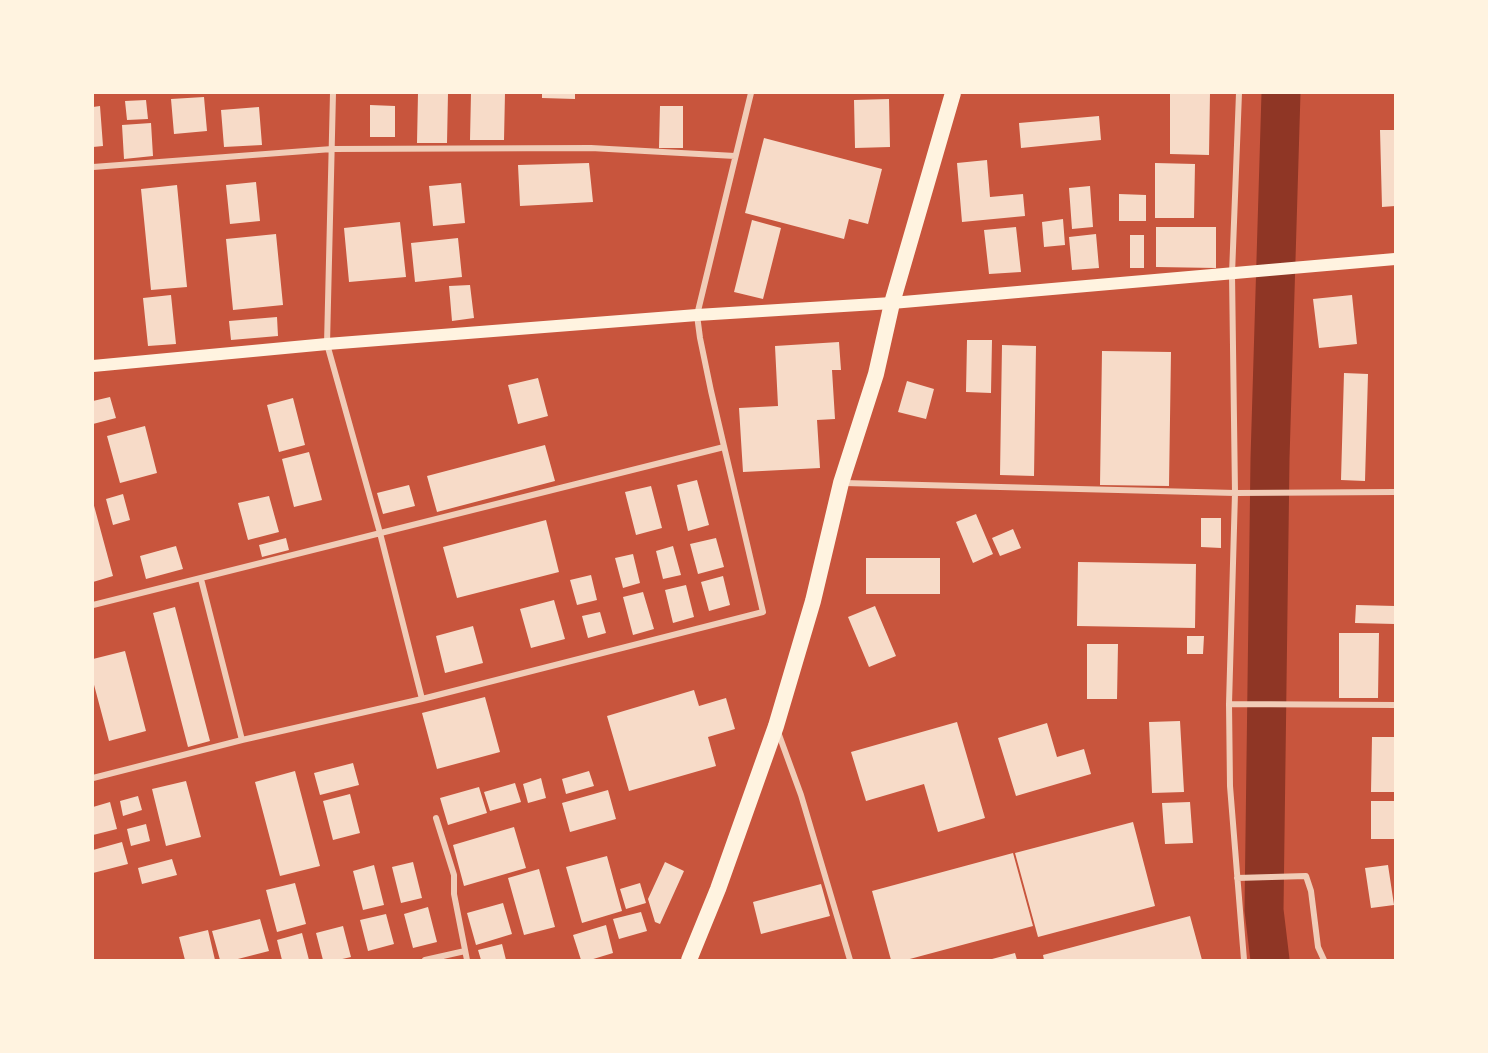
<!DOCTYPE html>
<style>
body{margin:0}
#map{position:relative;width:1488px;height:1053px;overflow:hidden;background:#c8553d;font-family:Ubuntu,sans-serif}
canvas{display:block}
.frame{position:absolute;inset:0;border:94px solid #fff3e0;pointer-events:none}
</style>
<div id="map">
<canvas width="1488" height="1053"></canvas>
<div class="frame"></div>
</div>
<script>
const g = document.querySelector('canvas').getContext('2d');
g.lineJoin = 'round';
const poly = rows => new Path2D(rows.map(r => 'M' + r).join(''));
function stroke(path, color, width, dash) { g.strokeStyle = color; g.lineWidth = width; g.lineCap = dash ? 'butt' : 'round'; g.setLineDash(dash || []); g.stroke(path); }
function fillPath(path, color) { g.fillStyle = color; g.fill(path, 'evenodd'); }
stroke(poly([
 [1270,960,1264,910,1270,459,1281,93]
]), '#8f3625', 39);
fillPath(poly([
 [418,93,448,93,447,143,417,143],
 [471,93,505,93,504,140,470,140],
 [542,93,575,93,575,99,542,98],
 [1170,93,1210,93,1209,155,1170,154],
 [204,97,207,131,174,134,171,99],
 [889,99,890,147,855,148,854,100],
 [146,100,148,119,127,120,125,101],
 [370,105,395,106,395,137,370,137],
 [100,106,103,146,93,147,93,107],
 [660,106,683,106,683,148,659,148],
 [259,107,262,145,224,147,221,110],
 [1099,116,1101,140,1021,148,1019,123],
 [151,123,153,156,124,159,122,125],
 [1380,130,1395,130,1395,206,1382,207],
 [764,138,882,169,868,224,849,219,844,239,745,213],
 [987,160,990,197,1023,194,1025,216,962,222,957,163],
 [589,163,593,202,520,206,518,165],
 [1155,163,1195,164,1194,218,1155,218],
 [256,182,260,221,230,224,226,185],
 [461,183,465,223,433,226,429,186],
 [177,185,187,287,151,290,141,189],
 [1090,186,1093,227,1072,229,1069,188],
 [1119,194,1146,195,1146,221,1119,221],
 [1063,219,1065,245,1044,247,1042,222],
 [752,220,781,228,763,299,734,292],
 [400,222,406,277,349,282,344,228],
 [1016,227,1021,272,989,274,984,230],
 [1156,227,1216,227,1216,268,1156,267],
 [276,234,283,305,233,310,226,239],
 [1096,234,1099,268,1072,270,1069,237],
 [1130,235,1144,235,1144,268,1130,268],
 [458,238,462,277,415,282,411,243],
 [470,285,474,318,452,321,449,286],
 [171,295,176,344,148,346,143,298],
 [1352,295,1357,344,1319,348,1313,299],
 [277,317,278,336,231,340,229,321],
 [967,340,992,340,991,393,966,392],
 [839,342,841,370,832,370,835,419,817,420,820,468,743,472,739,408,778,406,775,346],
 [1002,345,1036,346,1034,476,1000,475],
 [1102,351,1171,352,1169,486,1100,485],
 [1344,373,1368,374,1365,481,1341,480],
 [538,378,548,416,518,424,508,385],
 [907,381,934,389,926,419,898,412],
 [110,397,116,418,93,424,93,401],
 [293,398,305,445,279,452,267,405],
 [145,426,157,473,120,483,107,436],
 [545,445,555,481,437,512,427,476],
 [309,452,322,500,294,507,282,459],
 [697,480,709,525,688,531,677,485],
 [409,485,415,506,383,514,377,493],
 [651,486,662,528,636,535,625,492],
 [123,494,130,520,113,525,106,499],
 [269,496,279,532,248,540,238,503],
 [93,502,113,576,93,582],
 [976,514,993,554,973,563,956,522],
 [1201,518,1221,518,1221,548,1201,547],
 [546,520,559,572,457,598,443,547],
 [1013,529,1021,548,1000,556,992,538],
 [286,538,289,550,262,557,259,545],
 [716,538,724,567,698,574,690,544],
 [176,546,183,569,146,579,140,556],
 [673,546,681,575,663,579,656,551],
 [633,554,640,583,623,588,615,558],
 [866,558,940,558,940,594,866,594],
 [1078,562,1196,564,1195,628,1077,626],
 [591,575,597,600,577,605,570,580],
 [723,576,730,605,709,611,701,582],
 [686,585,694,617,673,623,665,590],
 [643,592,654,629,633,635,623,597],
 [554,600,565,639,531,648,520,609],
 [1356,605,1395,606,1395,624,1355,623],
 [875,606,896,656,869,667,848,617],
 [175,607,210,741,188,747,153,613],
 [600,612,606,633,588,638,582,616],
 [473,626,483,663,445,673,436,636],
 [1339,633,1379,633,1378,698,1339,698],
 [1187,636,1204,636,1203,654,1187,654],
 [1087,644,1118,644,1117,699,1087,699],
 [125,651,146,731,109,741,93,681,93,659],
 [694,690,699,706,726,698,735,729,708,737,716,766,629,791,607,716],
 [485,697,500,752,437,769,422,713],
 [1180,721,1184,792,1152,793,1149,722],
 [957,722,985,818,938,832,924,784,866,801,851,752],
 [1047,723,1057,757,1084,749,1091,774,1016,796,998,738],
 [1372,737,1395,737,1395,792,1371,792],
 [353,763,359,785,320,795,314,773],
 [295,771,320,866,280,876,255,782],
 [589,771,594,786,566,794,562,779],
 [541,778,546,798,528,803,523,784],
 [186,781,201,837,166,846,152,789],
 [515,783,521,802,490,811,484,792],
 [479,787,487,813,448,825,440,798],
 [608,790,616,819,570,832,562,803],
 [350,794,360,833,333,840,323,801],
 [138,796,142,810,123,816,120,801],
 [1371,801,1395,801,1395,839,1371,839],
 [110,802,117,829,93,835,93,807],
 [1190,802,1193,843,1165,844,1162,803],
 [1133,822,1155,906,1038,937,1015,853],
 [146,824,150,841,131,846,127,829],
 [514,827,526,868,464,886,453,845],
 [122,842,128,864,93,873,93,850],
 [1013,853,1033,926,906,960,891,960,872,891],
 [607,856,622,911,582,923,566,867],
 [172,859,177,875,142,884,138,868],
 [413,862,422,898,401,903,392,867],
 [665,862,684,871,660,924,655,922,648,899],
 [374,865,384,905,363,910,353,871],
 [1388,865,1394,905,1371,908,1365,868],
 [539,869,555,927,524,935,508,878],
 [295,883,306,924,277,932,266,890],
 [640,883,646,903,626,909,620,889],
 [821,884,830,916,761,934,753,902],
 [503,903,512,934,476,945,467,913],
 [428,907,437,942,413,948,404,914],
 [641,912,647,931,619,939,613,919],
 [386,914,394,944,368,951,360,920],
 [1190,916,1202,960,1044,960,1043,955],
 [260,919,269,951,234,960,220,960,212,931],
 [606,925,613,953,590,960,581,960,573,935],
 [343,926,351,957,338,960,323,960,316,933],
 [208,930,215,960,185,960,179,937],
 [302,933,309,960,282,960,277,940],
 [502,944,506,960,481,960,478,950],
 [1015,953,1017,960,992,960,992,959]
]), '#f7dbc8');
stroke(poly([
 [333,93,327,344,380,533,422,699],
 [1239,93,1232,274,1235,493,1229,704,1230,786,1244,960],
 [93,167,332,149,591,148,735,156],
 [844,483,1235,493,1395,492],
 [201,579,242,740],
 [93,605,724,447],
 [1229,704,1395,705],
 [778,732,801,795,850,960],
 [93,778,242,740,422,699,763,612,711,391,700,338,697,315,751,93],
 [436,818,454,875,454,894,467,960],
 [1237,878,1306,876,1311,891,1318,947,1324,960],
 [425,960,465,951]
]), '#f1ccb7', 6);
stroke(poly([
 [93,366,327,344,697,315,892,303,1395,259]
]), '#fff3e0', 12);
stroke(poly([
 [689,960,718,889,776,726,813,601,841,483,876,374,892,303,953,93]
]), '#fff3e0', 16);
</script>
